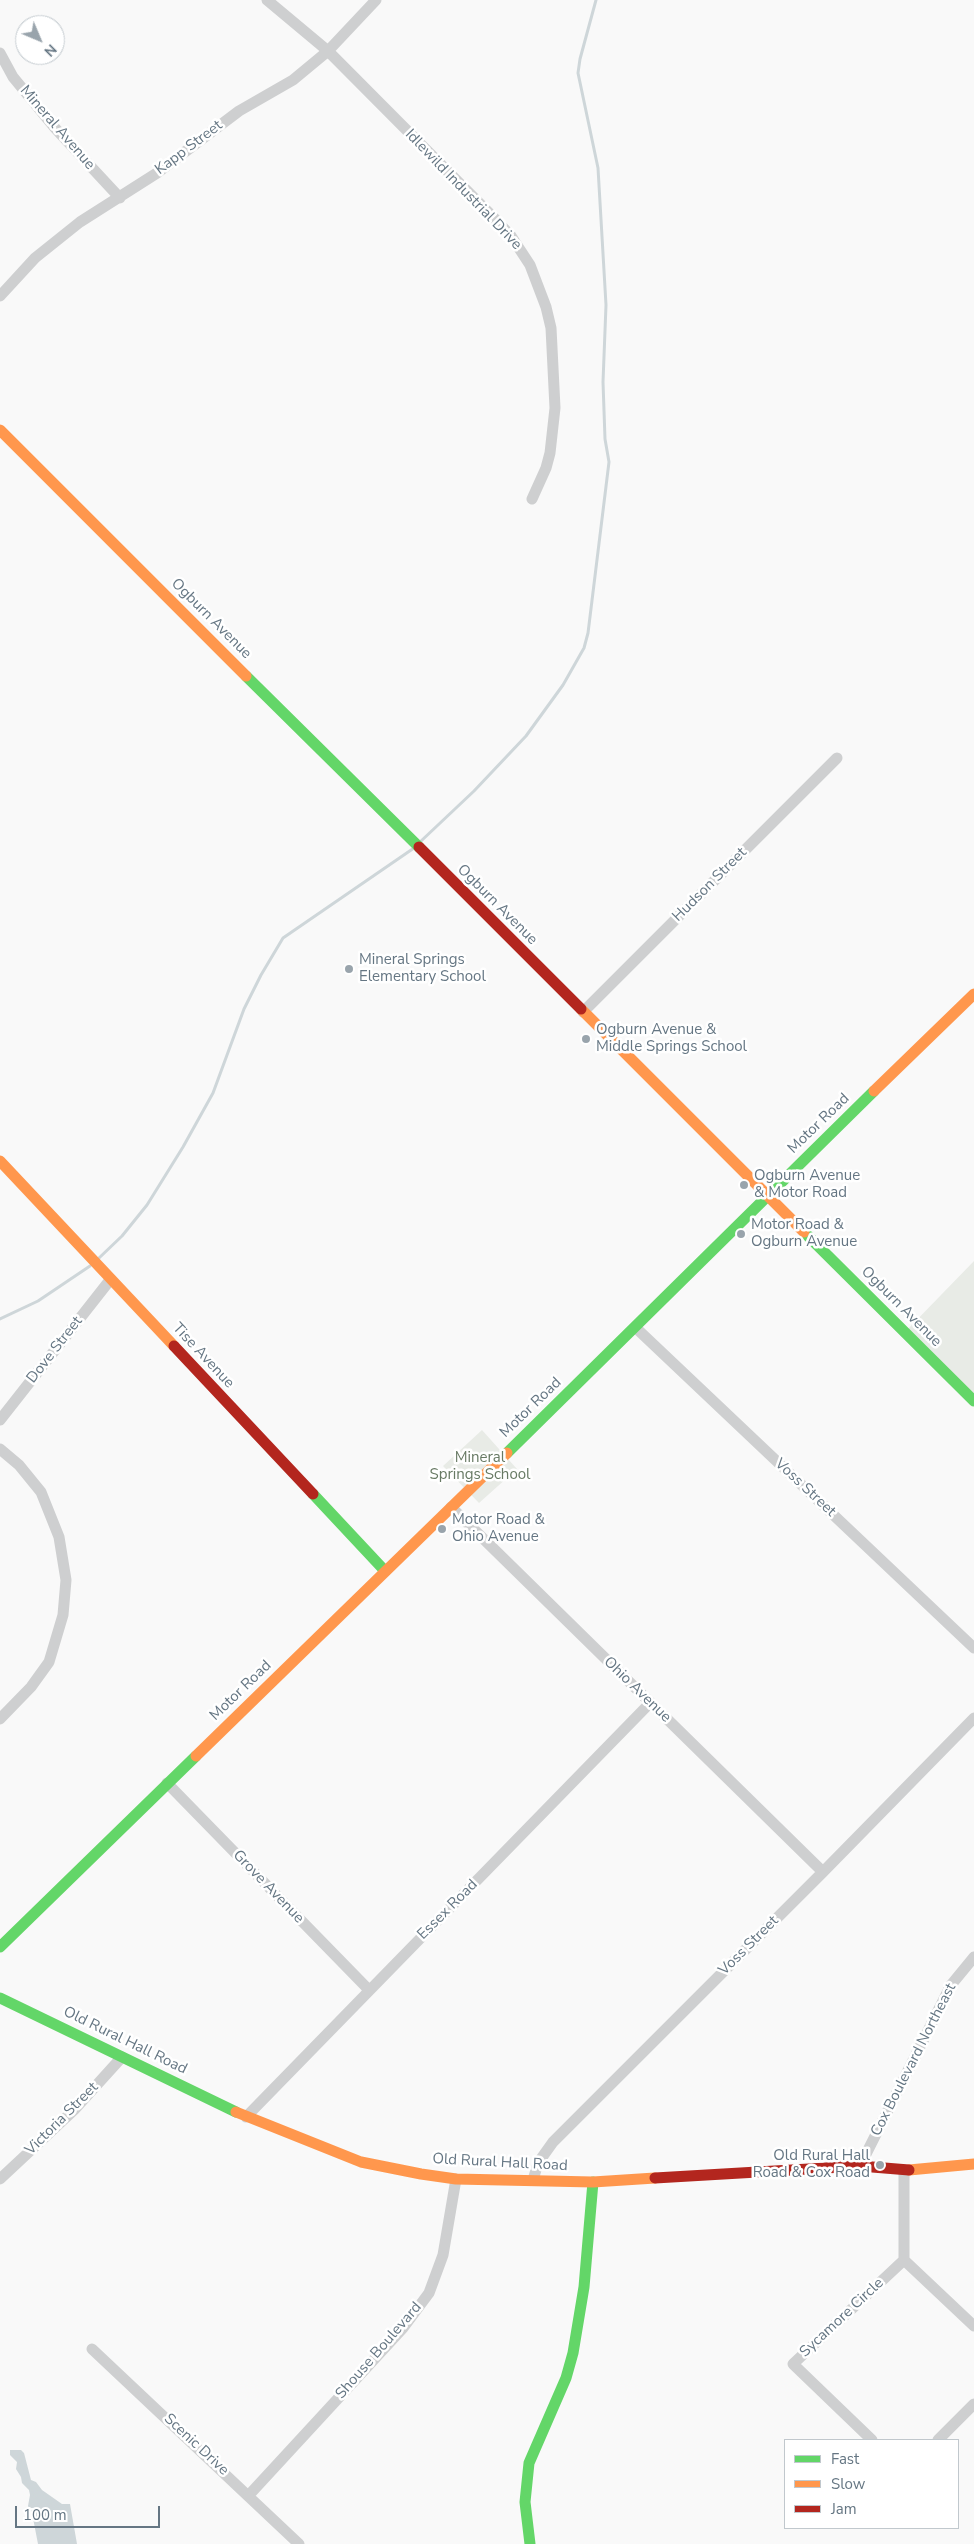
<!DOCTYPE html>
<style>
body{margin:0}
#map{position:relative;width:974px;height:2544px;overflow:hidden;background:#f9f9f9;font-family:"Nunito Sans",sans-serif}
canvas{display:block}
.legend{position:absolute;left:784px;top:2439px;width:175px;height:90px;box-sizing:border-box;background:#fff;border:1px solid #c1c8cd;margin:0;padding:6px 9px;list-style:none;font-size:15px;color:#657683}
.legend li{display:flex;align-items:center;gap:10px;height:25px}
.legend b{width:25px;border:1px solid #c1c8cd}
.north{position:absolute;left:15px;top:15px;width:50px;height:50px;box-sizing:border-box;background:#fff;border:1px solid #c1c8cd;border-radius:50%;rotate:135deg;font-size:14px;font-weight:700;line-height:20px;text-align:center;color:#657683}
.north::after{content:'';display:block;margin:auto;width:18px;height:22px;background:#99a4ac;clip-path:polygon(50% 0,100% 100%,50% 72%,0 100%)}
.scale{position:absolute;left:15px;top:2506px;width:145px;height:22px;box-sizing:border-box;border:2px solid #657683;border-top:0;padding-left:6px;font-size:15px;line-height:18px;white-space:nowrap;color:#657683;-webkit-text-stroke:4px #fff;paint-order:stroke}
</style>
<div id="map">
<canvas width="974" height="2544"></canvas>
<ul class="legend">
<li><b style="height:6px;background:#63d668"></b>Fast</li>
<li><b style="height:6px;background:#ff974d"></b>Slow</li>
<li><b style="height:6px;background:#b3261e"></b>Jam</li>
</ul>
<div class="north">N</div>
<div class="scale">100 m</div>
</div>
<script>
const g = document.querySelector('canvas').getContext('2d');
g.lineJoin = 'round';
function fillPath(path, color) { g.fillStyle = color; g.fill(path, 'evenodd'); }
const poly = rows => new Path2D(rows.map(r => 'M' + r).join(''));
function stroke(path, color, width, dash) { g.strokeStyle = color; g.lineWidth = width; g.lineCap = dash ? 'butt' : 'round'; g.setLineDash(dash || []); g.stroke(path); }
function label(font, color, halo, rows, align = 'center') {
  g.font = font + ' "Nunito Sans",sans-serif'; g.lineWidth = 5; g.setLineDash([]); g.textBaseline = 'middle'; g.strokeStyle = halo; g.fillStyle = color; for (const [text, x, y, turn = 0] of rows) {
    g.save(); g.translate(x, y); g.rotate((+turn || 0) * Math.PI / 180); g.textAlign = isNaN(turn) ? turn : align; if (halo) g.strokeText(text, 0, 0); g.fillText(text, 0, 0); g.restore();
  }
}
fillPath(poly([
 [974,1261,974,1397,907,1330],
 [482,1430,517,1469,479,1503,443,1466]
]), '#e8ebe6');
fillPath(poly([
 [10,2450,21,2450,24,2453,31,2480,36,2482,42,2490,62,2504,70,2504,77,2544,38,2544,32,2513,28,2506,30,2495,29,2490,22,2483,21,2477,16,2469,17,2462,10,2455]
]), '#ced6d9');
stroke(poly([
 [420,842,474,791,526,736,563,685,584,648,588,633,609,462,605,439,603,382,606,305,598,168,578,73,580,59,596,0],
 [99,1258,122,1236,147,1205,183,1147,213,1093,244,1009,261,975,283,938,414,848],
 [0,1319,38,1301,90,1266]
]), '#ced6d9', 3);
stroke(poly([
 [267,0,328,51,496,220,511,236,530,265,546,307,551,328,555,408,550,453,546,468,532,499],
 [0,53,13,77,55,128,120,198],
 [0,296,35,258,80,222,157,173,239,111,293,80,328,51,376,0],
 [583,1012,837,758],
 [636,1328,974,1648],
 [0,1420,110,1280],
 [0,1449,19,1465,41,1492,59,1537,66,1580,63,1615,49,1662,31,1687,0,1719],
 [451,1507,823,1872],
 [167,1783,369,1990],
 [246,2117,650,1703],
 [860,2166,951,1985,974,1957],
 [0,2179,74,2110,122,2057],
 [533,2180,538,2163,553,2142,823,1872,974,1718],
 [904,2260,974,2326],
 [92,2349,299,2544],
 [872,2440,793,2364,904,2260,904,2170],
 [938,2440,974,2404],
 [249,2495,403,2328,429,2293,443,2255,456,2179]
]), '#cecfd0', 11);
stroke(poly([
 [246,676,419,847],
 [804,1232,974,1401],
 [507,1453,874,1091],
 [313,1494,385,1571],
 [0,1947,196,1756],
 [0,1998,236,2112],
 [530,2544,525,2502,529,2463,566,2378,573,2353,584,2287,593,2182]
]), '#63d668', 11);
stroke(poly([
 [0,430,246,676],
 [581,1009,804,1232],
 [874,1091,974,994],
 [0,1161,174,1346],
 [196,1756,507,1453],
 [236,2112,361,2162,421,2174,456,2179,593,2182,655,2178],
 [909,2170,974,2164]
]), '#ff974d', 11);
stroke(poly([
 [419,847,581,1009],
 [174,1346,313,1494],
 [655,2178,860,2166,909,2170]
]), '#b3261e', 11);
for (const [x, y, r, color] of [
 [349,969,5,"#99a4ac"],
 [586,1039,5,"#99a4ac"],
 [744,1185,5,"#99a4ac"],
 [741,1234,5,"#99a4ac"],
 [442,1529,5,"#99a4ac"],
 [880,2165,5,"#99a4ac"]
]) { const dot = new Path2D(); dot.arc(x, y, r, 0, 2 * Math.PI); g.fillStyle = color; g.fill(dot); stroke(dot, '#fff', 2); }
label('15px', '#657683', '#fff', [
 ["Mineral Avenue",57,128,49],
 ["Kapp Street",189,148,-37],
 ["Idlewild Industrial Drive",463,190,46],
 ["Ogburn Avenue",211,619,45],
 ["Hudson Street",710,885,-45],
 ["Ogburn Avenue",497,905,45],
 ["Motor Road",819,1124,-44],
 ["Ogburn Avenue",901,1307,45],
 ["Dove Street",55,1350,-52],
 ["Tise Avenue",203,1356,47],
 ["Motor Road",531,1408,-44],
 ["Voss Street",805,1488,43],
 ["Ohio Avenue",637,1690,44],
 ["Motor Road",241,1691,-44],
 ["Grove Avenue",268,1887,46],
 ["Essex Road",448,1910,-45],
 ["Voss Street",749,1946,-45],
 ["Old Rural Hall Road",125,2041,26],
 ["Cox Boulevard Northeast",914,2060,-63],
 ["Victoria Street",62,2119,-45],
 ["Old Rural Hall Road",500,2163,3],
 ["Sycamore Circle",842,2318,-43],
 ["Shouse Boulevard",379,2351,-49],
 ["Scenic Drive",196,2445,43]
]);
label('15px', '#657683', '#fff', [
 ["Mineral Springs",359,960],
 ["Elementary School",359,977],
 ["Ogburn Avenue &",596,1030],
 ["Middle Springs School",596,1047],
 ["Ogburn Avenue",754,1176],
 ["& Motor Road",754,1193],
 ["Motor Road &",751,1225],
 ["Ogburn Avenue",751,1242],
 ["Motor Road &",452,1520],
 ["Ohio Avenue",452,1537],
 ["Old Rural Hall",870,2156,"right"],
 ["Road & Cox Road",870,2173,"right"]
], 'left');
label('15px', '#687a64', '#fff', [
 ["Mineral",480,1458],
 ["Springs School",480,1475]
]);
</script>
